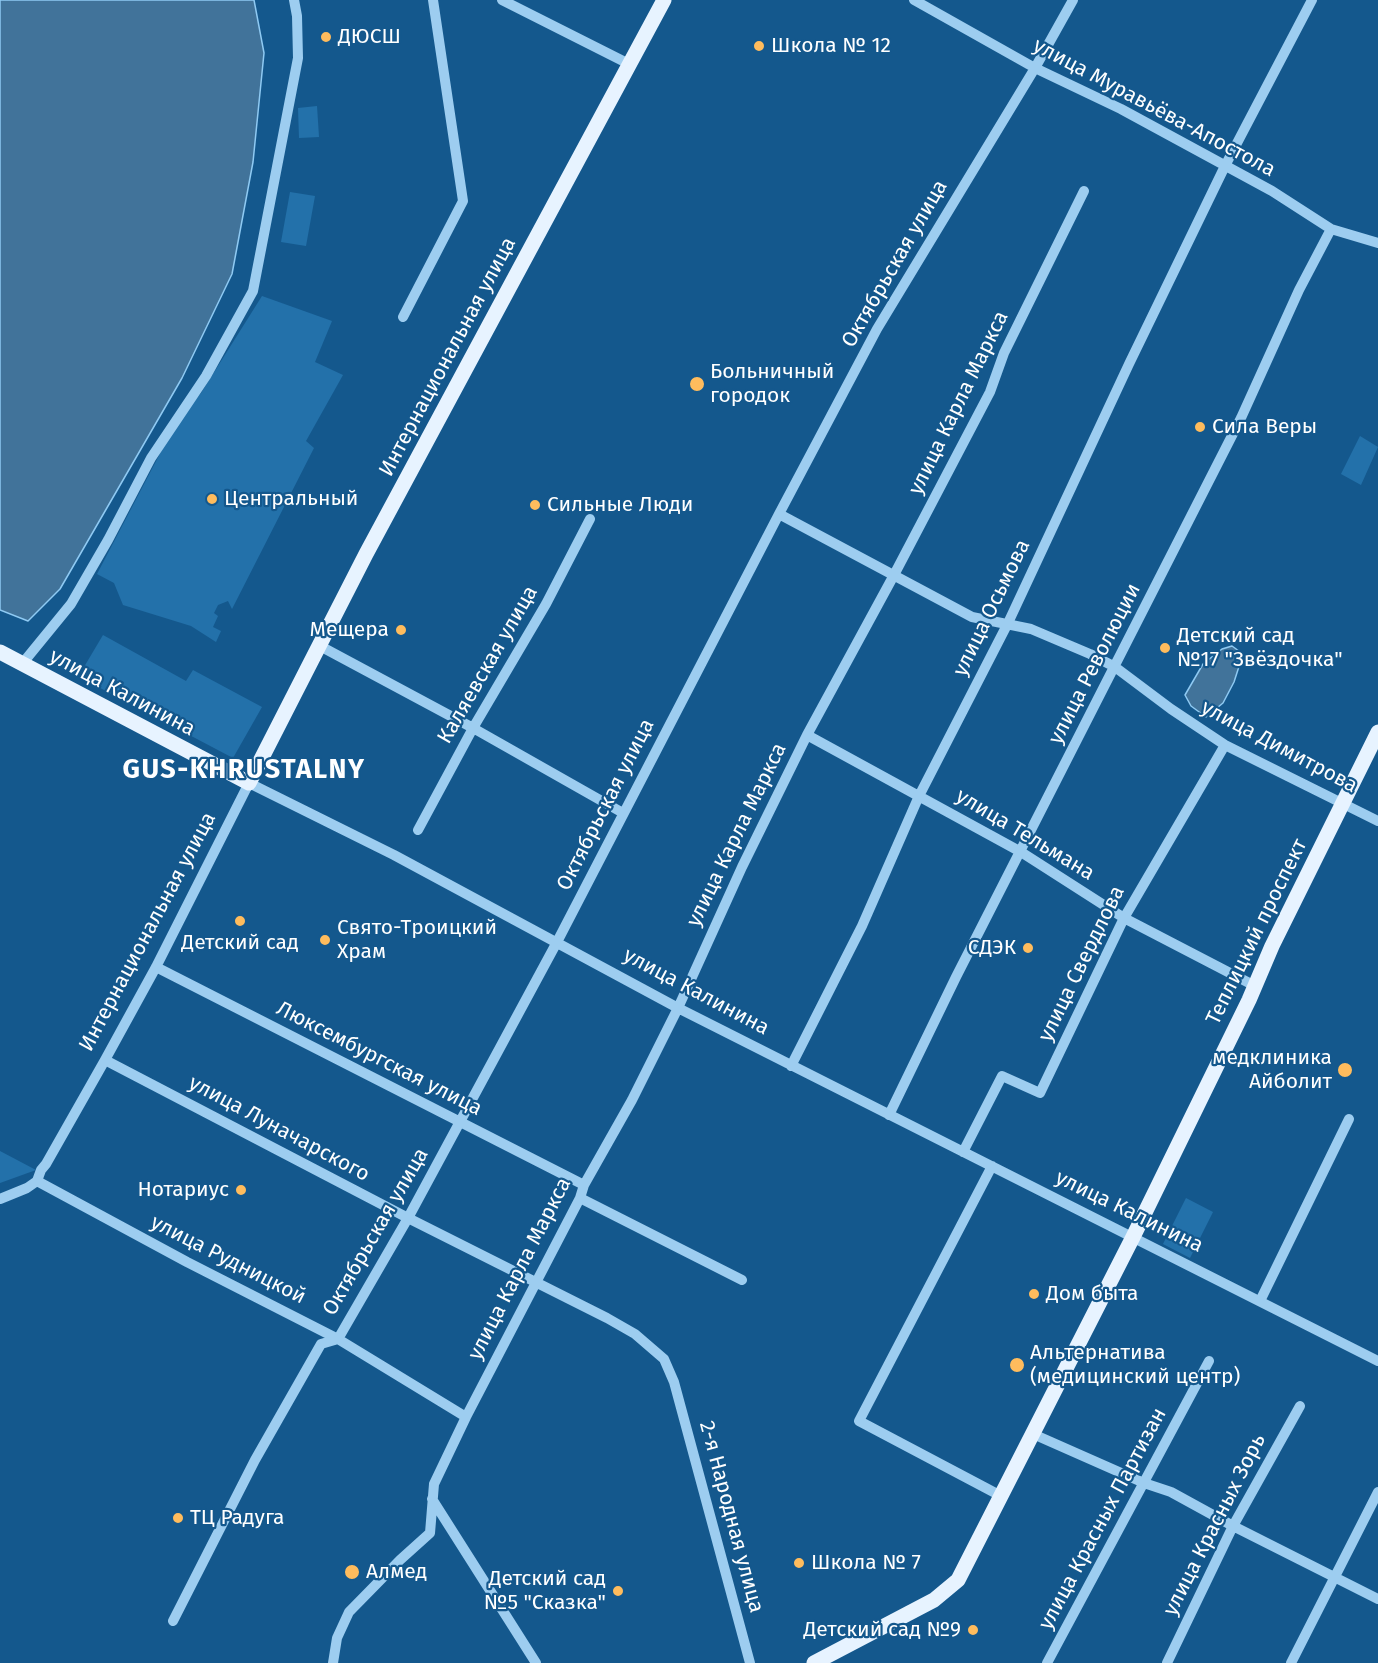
<!DOCTYPE html>
<meta charset="utf-8">
<style>
body{margin:0}
canvas{display:block;background:#14588d}
</style>
<canvas width="1378" height="1663"></canvas>
<script>
const g = document.querySelector('canvas').getContext('2d');
g.lineJoin = 'round';
function fillPath(path, color) { g.fillStyle = color; g.fill(path, 'evenodd'); }
const poly = rows => new Path2D(rows.map(r => 'M' + r).join(''));
function stroke(path, color, width, dash) { g.strokeStyle = color; g.lineWidth = width; g.lineCap = dash ? 'butt' : 'round'; g.setLineDash(dash || []); g.stroke(path); }
function label(font, color, halo, rows, align = 'center') {
  g.font = font + ' "Fira Sans",sans-serif'; g.lineWidth = 4.5; g.setLineDash([]); g.textBaseline = 'middle'; g.strokeStyle = halo; g.fillStyle = color; for (const [text, x, y, turn = 0] of rows) {
    g.save(); g.translate(x, y); g.rotate((+turn || 0) * Math.PI / 180); g.textAlign = isNaN(turn) ? turn : align; if (halo) g.strokeText(text, 0, 0); g.fillText(text, 0, 0); g.restore();
  }
}
fillPath(poly([
 [317,106,319,137,299,138,298,108],
 [290,192,315,196,306,246,281,242],
 [262,296,332,321,315,362,343,375,306,441,314,448,232,609,228,601,218,605,214,613,218,616,213,627,221,631,216,642,191,626,123,605,114,583,97,574,176,423,201,393],
 [1360,436,1378,447,1361,485,1341,474],
 [103,635,186,681,193,670,262,707,233,758,87,681,84,667],
 [0,1151,36,1170,0,1183],
 [1186,1198,1213,1212,1190,1258,1163,1244]
]), '#2371aa');
const water = poly([
 [0,0,254,0,264,53,253,162,232,274,182,378,60,589,28,621,0,610,0,0],
 [1232,646,1243,654,1234,682,1223,703,1206,717,1191,706,1185,695,1203,664,1222,649,1232,646]
]);
fillPath(water, '#41739a');
stroke(water, '#8fcaf3', 1.5);
stroke(poly([
 [502,0,629,64],
 [914,0,1035,68,1121,109,1272,191,1331,229,1378,243],
 [403,317,463,201,433,0],
 [779,514,972,617,1031,629,1090,654,1115,667,1171,709,1225,745,1378,821],
 [320,646,473,728,623,813],
 [22,664,71,604,108,540,151,458,206,376,253,291,298,58,297,16,294,0],
 [807,735,1021,852,1124,918,1255,986],
 [418,830,473,728,546,604,590,519],
 [156,967,584,1185],
 [105,1060,408,1218,607,1318,635,1334,664,1359,674,1382,750,1663],
 [791,1066,862,926,919,796,1008,623,1129,364,1225,166,1312,0],
 [889,1115,956,977,1241,418,1299,290,1331,229],
 [963,1152,1002,1076,1040,1093,1124,918,1225,745],
 [992,1166,859,1421,1001,1496],
 [37,1181,41,1170,46,1164,105,1060,156,967,249,783,394,855,678,1008,1378,1361],
 [37,1181,187,1262,338,1339,466,1417],
 [580,1198,742,1280],
 [0,1199,27,1188,37,1181],
 [1260,1301,1349,1119],
 [1033,1434,1144,1483,1171,1492,1233,1526,1378,1599],
 [432,1499,536,1663],
 [173,1621,255,1460,321,1344,338,1339,408,1218,557,942,779,514,877,329,1035,68,1073,0],
 [333,1663,337,1638,349,1612,400,1560,430,1533,434,1484,466,1417,580,1198,584,1185,632,1100,678,1008,742,867,807,735,894,575,990,392,1004,353,1084,191],
 [1047,1663,1209,1361],
 [1167,1663,1233,1526,1300,1406],
 [1291,1663,1378,1492]
]), '#9dcdf0', 10);
stroke(poly([
 [0,652,249,783,366,554,664,0],
 [814,1663,934,1600,958,1580,1133,1237,1249,1000,1272,946,1378,732]
]), '#e7f3ff', 15);
for (const [x, y, r, color] of [
 [326,37,6,"#ffbc5d"],
 [759,46,6,"#ffbc5d"],
 [697,384,8,"#ffbc5d"],
 [1200,427,6,"#ffbc5d"],
 [212,499,6,"#ffbc5d"],
 [535,505,6,"#ffbc5d"],
 [401,630,6,"#ffbc5d"],
 [1165,648,6,"#ffbc5d"],
 [240,921,6,"#ffbc5d"],
 [325,940,6,"#ffbc5d"],
 [1028,948,6,"#ffbc5d"],
 [1345,1070,8,"#ffbc5d"],
 [241,1190,6,"#ffbc5d"],
 [1034,1294,6,"#ffbc5d"],
 [1017,1365,8,"#ffbc5d"],
 [178,1518,6,"#ffbc5d"],
 [799,1563,6,"#ffbc5d"],
 [352,1572,8,"#ffbc5d"],
 [618,1591,6,"#ffbc5d"],
 [973,1630,6,"#ffbc5d"]
]) { const dot = new Path2D(); dot.arc(x, y, r, 0, 2 * Math.PI); g.fillStyle = color; g.fill(dot); stroke(dot, '#14588d', 2); }
label('21px', '#fff', '#14588d', [
 ["ДЮСШ",338,37],
 ["Школа № 12",771,46],
 ["Больничный",710,372],
 ["городок",710,396],
 ["Сила Веры",1212,427],
 ["Центральный",224,499],
 ["Сильные Люди",547,505],
 ["Мещера",389,630,"right"],
 ["Детский сад",1177,636],
 ["№17 \"Звёздочка\"",1177,660],
 ["Свято-Троицкий",337,928],
 ["Храм",337,952],
 ["Детский сад",240,943,"center"],
 ["СДЭК",1016,948,"right"],
 ["медклиника",1332,1058,"right"],
 ["Айболит",1332,1082,"right"],
 ["Нотариус",229,1190,"right"],
 ["Дом быта",1046,1294],
 ["Альтернатива",1030,1353],
 ["(медицинский центр)",1030,1377],
 ["ТЦ Радуга",190,1518],
 ["Школа № 7",811,1563],
 ["Алмед",366,1572],
 ["Детский сад",606,1579,"right"],
 ["№5 \"Сказка\"",606,1603,"right"],
 ["Детский сад №9",961,1630,"right"]
], 'left');
label('21px', '#fff', '#14588d', [
 ["улица Муравьёва-Апостола",1154,108,28],
 ["Октябрьская улица",895,264,-60],
 ["Интернациональная улица",448,357,-62],
 ["улица Карла Маркса",959,403,-64],
 ["улица Осьмова",992,608,-64],
 ["улица Революции",1095,664,-63],
 ["Каляевская улица",488,665,-60],
 ["улица Калинина",122,693,28],
 ["улица Димитрова",1279,747,28],
 ["Октябрьская улица",606,805,-63],
 ["улица Карла Маркса",737,835,-64],
 ["улица Тельмана",1025,835,31],
 ["Интернациональная улица",148,932,-62],
 ["Теплицкий проспект",1257,932,-64],
 ["улица Свердлова",1082,964,-64],
 ["улица Калинина",696,992,28],
 ["Люксембургская улица",379,1059,27],
 ["улица Луначарского",279,1129,28],
 ["улица Калинина",1129,1212,26],
 ["Октябрьская улица",376,1232,-60],
 ["улица Рудницкой",228,1260,27],
 ["улица Карла Маркса",520,1269,-63],
 ["2-я Народная улица",731,1517,75],
 ["улица Красных Партизан",1103,1519,-62],
 ["улица Красных Зорь",1215,1525,-63]
]);
g.letterSpacing = '1.5px';
label('bold 27px', '#fff', '#14588d', [
 ["GUS-KHRUSTALNY",244,770]
]);
g.letterSpacing = '0px';
</script>
